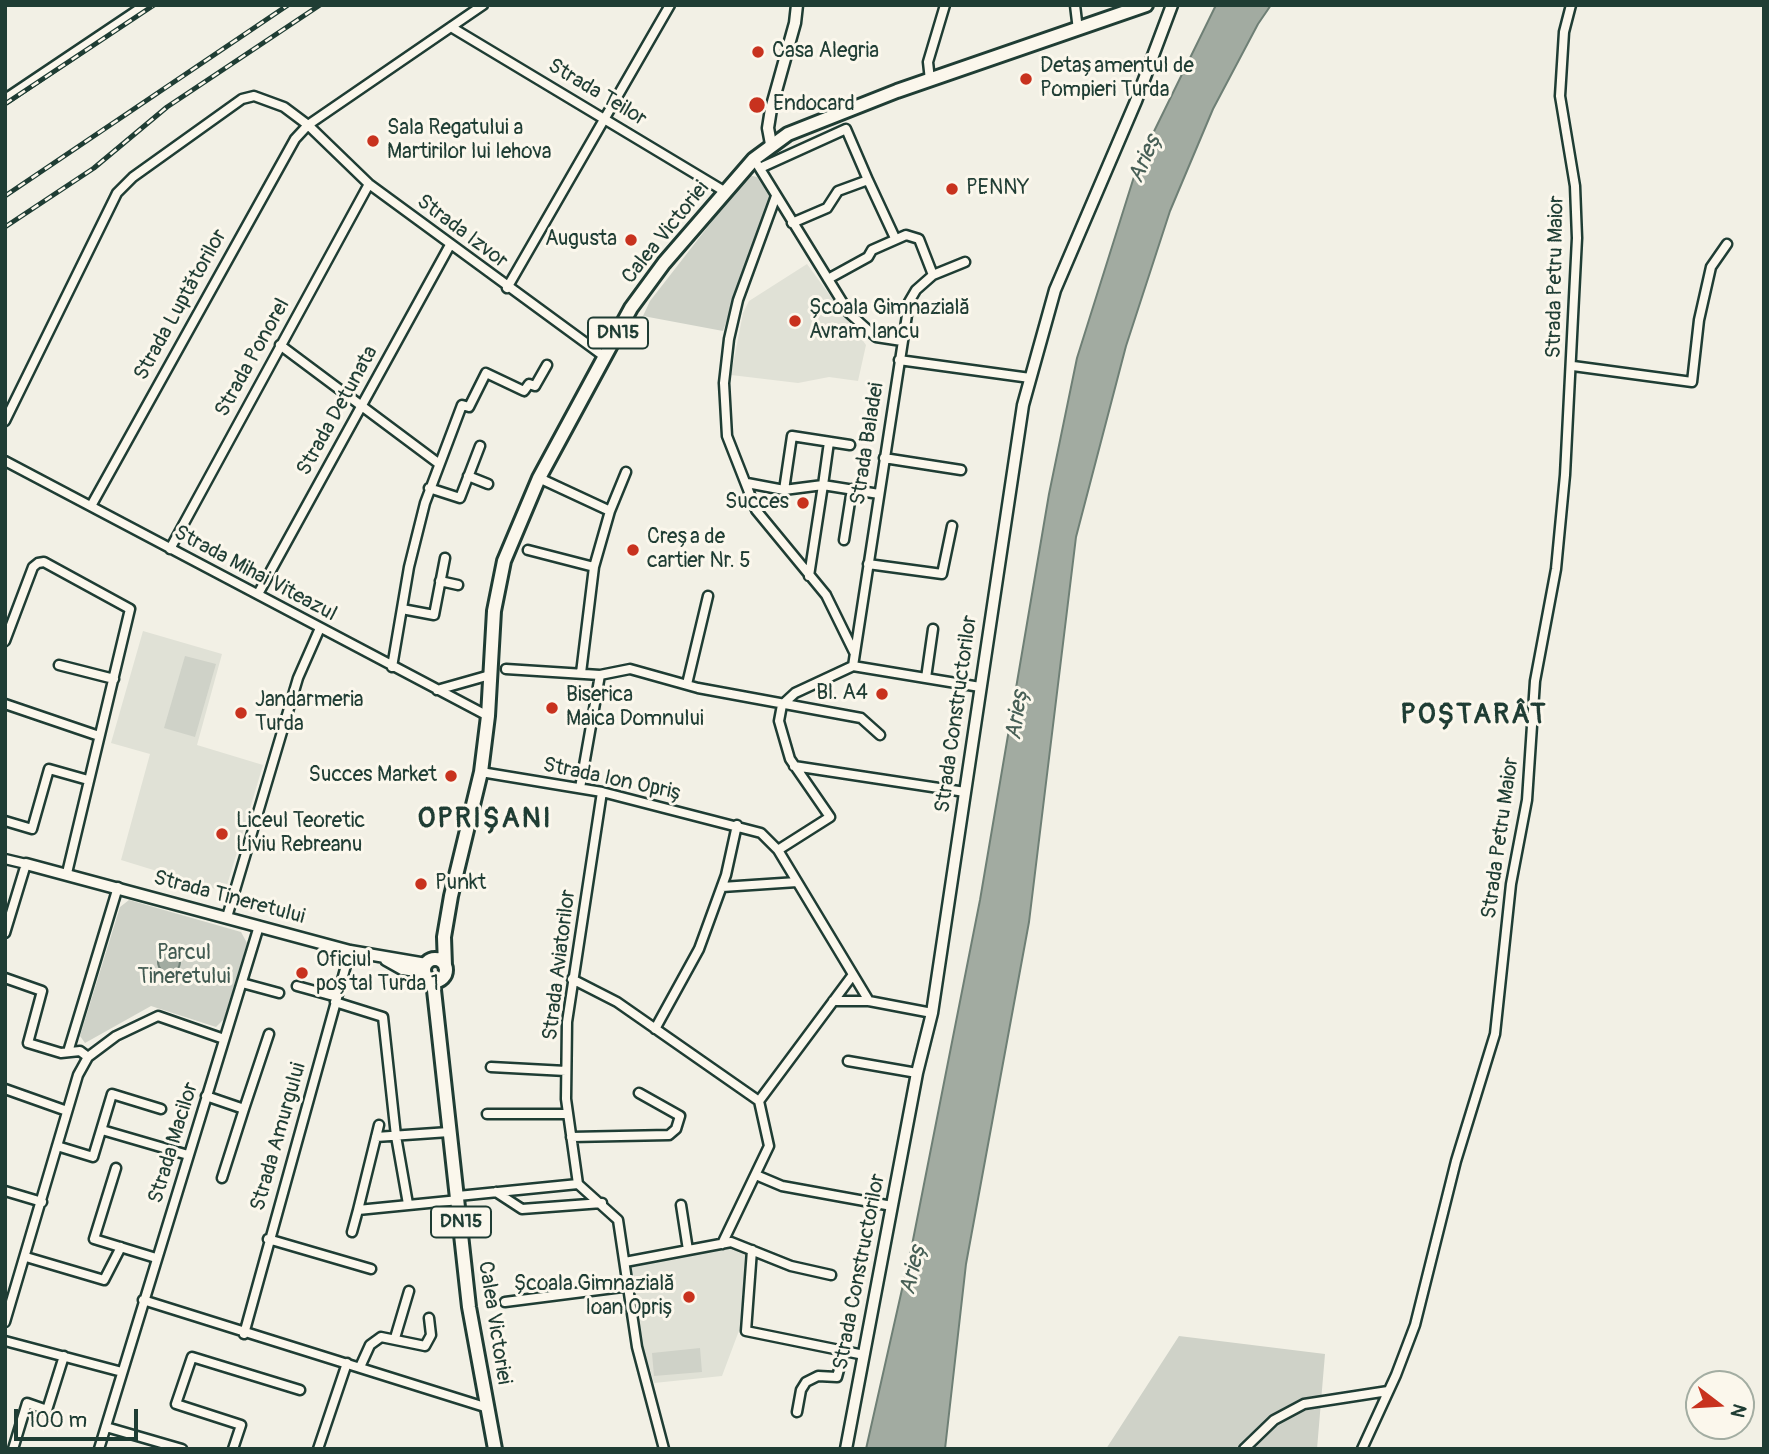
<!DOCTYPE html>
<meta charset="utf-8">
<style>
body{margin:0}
#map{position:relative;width:1769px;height:1454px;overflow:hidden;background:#f2f0e5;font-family:Pangolin,sans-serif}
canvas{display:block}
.frame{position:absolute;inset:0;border:7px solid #1f3d34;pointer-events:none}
.north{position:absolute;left:1685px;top:1370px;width:70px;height:70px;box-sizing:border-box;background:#fbf7ec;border:2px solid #a3ada2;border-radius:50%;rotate:107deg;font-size:19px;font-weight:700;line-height:28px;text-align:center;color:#1f3d34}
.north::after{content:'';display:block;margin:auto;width:24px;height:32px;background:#c8321e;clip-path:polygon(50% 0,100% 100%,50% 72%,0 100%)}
.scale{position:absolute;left:14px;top:1409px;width:124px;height:32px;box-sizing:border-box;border:4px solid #1f3d34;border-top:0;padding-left:9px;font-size:21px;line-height:24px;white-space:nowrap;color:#1f3d34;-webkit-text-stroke:5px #fbf7ec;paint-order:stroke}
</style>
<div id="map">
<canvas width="1769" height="1454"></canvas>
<div class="frame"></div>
<div class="north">N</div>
<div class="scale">100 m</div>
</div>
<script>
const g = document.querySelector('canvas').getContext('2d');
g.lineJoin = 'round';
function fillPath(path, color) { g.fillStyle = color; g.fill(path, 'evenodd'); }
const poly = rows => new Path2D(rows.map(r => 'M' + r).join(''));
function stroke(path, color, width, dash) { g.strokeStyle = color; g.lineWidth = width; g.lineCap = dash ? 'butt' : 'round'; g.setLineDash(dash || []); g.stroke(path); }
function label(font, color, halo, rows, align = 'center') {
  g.font = font + ' Pangolin,sans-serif'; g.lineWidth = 6; g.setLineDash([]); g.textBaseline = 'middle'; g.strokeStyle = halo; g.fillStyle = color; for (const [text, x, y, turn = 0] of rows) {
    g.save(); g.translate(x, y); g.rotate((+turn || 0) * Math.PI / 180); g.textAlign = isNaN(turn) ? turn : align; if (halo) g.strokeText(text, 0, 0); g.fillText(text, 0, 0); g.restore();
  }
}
fillPath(poly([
 [807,264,866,345,858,381,829,377,798,383,731,375,743,313,749,301],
 [143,631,222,654,197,745,263,765,225,892,121,860,150,754,111,743],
 [730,1248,746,1255,740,1328,722,1376,654,1383,642,1343,630,1267]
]), '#e0e1d6');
fillPath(poly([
 [748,175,757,177,770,196,723,331,643,316,650,301],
 [185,656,216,664,195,737,164,728],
 [129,900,241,932,247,943,224,1019,216,1027,151,1006,85,1043,80,1036,120,907],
 [1179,1336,1325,1354,1317,1449,1106,1449],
 [700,1348,702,1372,654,1376,652,1353]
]), '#cfd2c8');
const water = poly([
 [1216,5,1271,5,1258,24,1213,109,1170,211,1126,346,1076,537,1029,922,966,1264,945,1449,866,1449,912,1245,980,900,1049,494,1077,358,1138,164,1216,5],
 '158 962a11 11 0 1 1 22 0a11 11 0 1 1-22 0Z'
]);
fillPath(water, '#a2aba1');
stroke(water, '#6e7f75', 2);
const minor = poly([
 [1075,5,1078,30],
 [451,27,724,191],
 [930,80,928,62,945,5],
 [5,99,145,5],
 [754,159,849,313,876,337,902,341],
 [760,168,846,129,868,180],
 [776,196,738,300,729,339,724,383,727,436,756,510,826,595,854,652],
 [792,223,827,208,838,191,868,180,895,238],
 [828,279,868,257,872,250,906,235,919,239,933,275],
 [507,288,670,5],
 [280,345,438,463],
 [899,360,1030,378],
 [1573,366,1692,382,1699,320,1711,267,1727,244],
 [5,421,117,193,133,177,242,99,254,96,284,107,308,125,369,184,605,357],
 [884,458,961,470],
 [5,461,488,716],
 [468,476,488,484],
 [539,478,610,511],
 [747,483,784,490,823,485,829,442],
 [429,488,460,498,480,446],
 [784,490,792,436,850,445],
 [91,506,295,139,308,125,483,5],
 [844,540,852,489],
 [170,549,369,184],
 [528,550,594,567],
 [868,564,942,574,952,526],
 [809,576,823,485,879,494],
 [440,581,458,585],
 [258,594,450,245],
 [402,609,434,615,445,558],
 [5,641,33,567,38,563,44,562,130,609,67,873],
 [59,665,114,679],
 [853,666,909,302,916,290,933,275,965,262],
 [853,666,980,687],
 [392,667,409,567,425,503,462,405,469,407,486,373,524,391,529,384,535,386,547,365],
 [506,669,600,675,630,669,698,688,861,718,880,735],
 [581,673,594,567,610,511,626,472],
 [926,678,933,629],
 [687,684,708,596],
 [437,690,490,675],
 [5,704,99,736],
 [794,766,965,792],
 [481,772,602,792,761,833,778,850,869,1001],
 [580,788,600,675],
 [5,821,32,829,49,769,88,780],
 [778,850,830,817,790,759,779,721,782,705,795,693,853,666],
 [5,859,26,864,5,933],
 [722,887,797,882],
 [227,917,298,678,320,628],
 [5,978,42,991,28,1043,61,1053,80,1051,88,1057],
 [572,979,617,1002,759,1101,769,1146,722,1244],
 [242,983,279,993],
 [297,986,337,997],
 [833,1001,869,1001,932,1013],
 [335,1002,383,1017,396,1136,408,1204],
 [655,1029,699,949,726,875,737,825],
 [68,1052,118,887],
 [848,1061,917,1073],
 [491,1067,566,1071],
 [5,1089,67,1111],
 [206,1096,244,1109,222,1178],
 [759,1101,852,976],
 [244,1109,269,1034],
 [487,1114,568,1114],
 [102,1130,188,1155],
 [376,1137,449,1132],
 [571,1137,669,1135,676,1129,680,1116,639,1093],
 [57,1146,93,1157,112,1094,161,1109],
 [116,1168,94,1239,156,1258],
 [756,1175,782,1186,892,1206],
 [578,1184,566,1099,567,1022,602,792],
 [5,1191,42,1202],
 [496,1192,522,1209,602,1203],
 [458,1196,578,1184,618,1220,637,1347,664,1449],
 [681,1205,688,1250],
 [358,1210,379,1125],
 [352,1232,358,1210,459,1200],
 [268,1239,371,1269],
 [752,1250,746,1331,864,1355],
 [26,1257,104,1280,121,1247],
 [625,1262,731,1242,791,1266,831,1275],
 [143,1300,488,1408],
 [505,1302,630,1286],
 [5,1322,78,1075,88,1057,116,1036,158,1016,224,1039],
 [244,1334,350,951],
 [395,1338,409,1291],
 [5,1341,122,1372],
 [360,1367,370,1345,381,1337,425,1346,431,1335,429,1318],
 [797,1412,801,1390,806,1382,818,1376,837,1377,844,1351],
 [106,1427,182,1449],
 [13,1449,27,1403,47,1410,64,1356],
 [99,1449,259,926],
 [233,1449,241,1425,176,1404,192,1357,300,1390],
 [318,1449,347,1363],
 [1244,1449,1274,1420,1304,1404,1388,1391],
 [1362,1449,1396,1375,1415,1325,1456,1161,1495,1034,1511,884,1527,800,1535,681,1556,569,1565,475,1577,238,1575,186,1560,96,1564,32,1571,5]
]);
const tertiary = poly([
 [771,144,768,128,771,109,795,23,797,5],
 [26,864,350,951,426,964],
 [386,960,402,969,424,972],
 [846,1449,917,1073,932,1013,1023,405,1055,290,1136,101,1172,5]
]);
const primary = poly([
 '424 970a11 11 0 1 1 22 0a11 11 0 1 1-22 0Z',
 [445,966,444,937,451,896,481,772,488,716,494,611,504,561,539,478,631,308,664,263,754,159,788,134,897,91,1146,5],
 [433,981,469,1307,495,1449]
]);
stroke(minor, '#1f3d34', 13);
stroke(tertiary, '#1f3d34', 15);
stroke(primary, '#1f3d34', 18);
stroke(minor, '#fbf7ec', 8);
stroke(tertiary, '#fbf7ec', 10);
stroke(primary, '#fbf7ec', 12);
const rail = poly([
 [5,104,154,5],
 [5,196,288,5],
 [5,227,94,168,167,107,320,5]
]);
stroke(rail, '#1f3d34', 5);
stroke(rail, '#fbf7ec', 2.5, [8]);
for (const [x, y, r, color] of [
 [758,52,7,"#c8321e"],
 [1026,79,7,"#c8321e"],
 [757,105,9,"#c8321e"],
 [373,141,7,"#c8321e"],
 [952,189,7,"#c8321e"],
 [631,240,7,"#c8321e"],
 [795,321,7,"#c8321e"],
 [803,503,7,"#c8321e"],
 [633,550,7,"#c8321e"],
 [882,694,7,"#c8321e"],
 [552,708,7,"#c8321e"],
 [241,713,7,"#c8321e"],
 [451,776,7,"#c8321e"],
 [222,834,7,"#c8321e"],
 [421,884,7,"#c8321e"],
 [302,973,7,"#c8321e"],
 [689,1297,7,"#c8321e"]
]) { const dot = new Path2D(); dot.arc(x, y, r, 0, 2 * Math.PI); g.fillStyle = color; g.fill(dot); stroke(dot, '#fbf7ec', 2.5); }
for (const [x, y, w] of [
 [618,333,60],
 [461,1222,60]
]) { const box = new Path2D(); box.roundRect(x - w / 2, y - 15.5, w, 31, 5); g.fillStyle = '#fbf7ec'; g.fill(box); stroke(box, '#1f3d34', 2); }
label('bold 19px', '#1f3d34', null, [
 ["DN15",618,333],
 ["DN15",461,1222]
]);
label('21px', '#1f3d34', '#fbf7ec', [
 ["Casa Alegria",772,52],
 ["Detașamentul de",1040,67],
 ["Pompieri Turda",1040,91],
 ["Endocard",773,105],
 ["Sala Regatului a",387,129],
 ["Martirilor lui Iehova",387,153],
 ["PENNY",966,189],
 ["Augusta",617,240,"right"],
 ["Școala Gimnazială",809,309],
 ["Avram Iancu",809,333],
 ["Succes",789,503,"right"],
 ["Creșa de",647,538],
 ["cartier Nr. 5",647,562],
 ["Bl. A4",868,694,"right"],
 ["Biserica",566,696],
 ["Maica Domnului",566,720],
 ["Jandarmeria",255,701],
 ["Turda",255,725],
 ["Succes Market",437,776,"right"],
 ["Liceul Teoretic",236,822],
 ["Liviu Rebreanu",236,846],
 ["Punkt",435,884],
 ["Oficiul",316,961],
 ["poștal Turda 1",316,985],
 ["Școala Gimnazială",675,1285,"right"],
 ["Ioan Opriș",675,1309,"right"]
], 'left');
label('21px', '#1f3d34', '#fbf7ec', [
 ["Strada Teilor",597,93,31],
 ["Strada Izvor",462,232,37],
 ["Calea Victoriei",666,233,-51],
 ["Strada Petru Maior",1556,277,-89],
 ["Strada Luptătorilor",181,305,-61],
 ["Strada Ponorel",253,358,-61],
 ["Strada Detunata",338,411,-61],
 ["Strada Baladei",868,444,-81],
 ["Strada Mihai Viteazul",255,574,28],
 ["Strada Constructorilor",957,714,-82],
 ["Strada Ion Opriș",613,780,12],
 ["Strada Petru Maior",1501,838,-82],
 ["Strada Tineretului",229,898,15],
 ["Strada Aviatorilor",560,965,-83],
 ["Strada Amurgului",279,1137,-74],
 ["Strada Macilor",174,1143,-73],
 ["Strada Constructorilor",860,1272,-79],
 ["Calea Victoriei",494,1323,81]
]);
label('21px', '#425b52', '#fbf7ec', [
 ["Parcul",184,954],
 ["Tineretului",184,978]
]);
label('italic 23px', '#465e55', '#fbf7ec', [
 ["Arieș",1146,158,-67],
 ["Arieș",1018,714,-82],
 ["Arieș",914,1269,-77]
]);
g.letterSpacing = '2px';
label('bold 28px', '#1f3d34', '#fbf7ec', [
 ["POȘTARÂT",1474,716],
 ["OPRIȘANI",485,820]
]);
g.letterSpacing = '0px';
</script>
